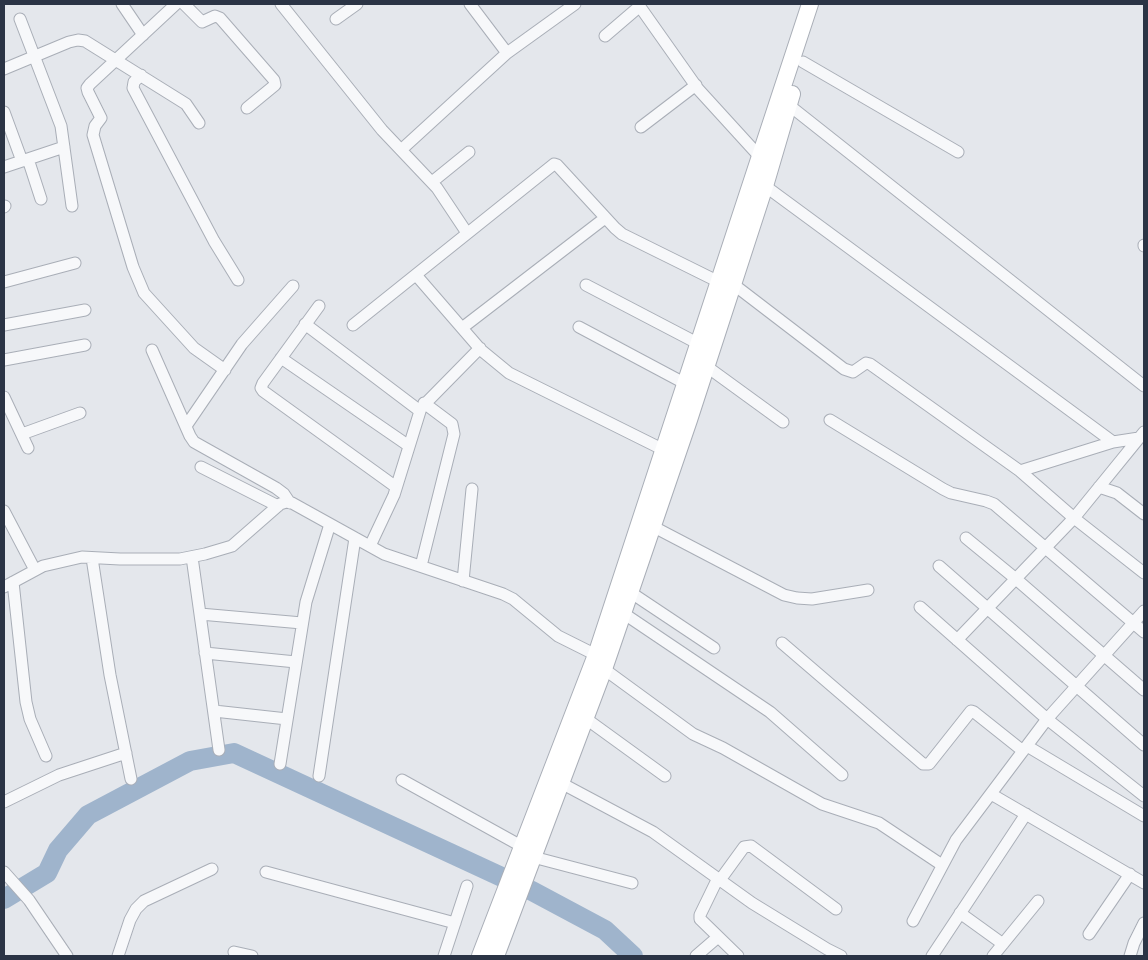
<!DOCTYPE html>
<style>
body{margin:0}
#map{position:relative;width:1148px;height:960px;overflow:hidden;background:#e4e7ec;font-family:"Fira Sans Condensed",sans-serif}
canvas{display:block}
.frame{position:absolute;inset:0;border:5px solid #2b3445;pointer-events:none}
</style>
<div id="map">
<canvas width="1148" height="960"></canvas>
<div class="frame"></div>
</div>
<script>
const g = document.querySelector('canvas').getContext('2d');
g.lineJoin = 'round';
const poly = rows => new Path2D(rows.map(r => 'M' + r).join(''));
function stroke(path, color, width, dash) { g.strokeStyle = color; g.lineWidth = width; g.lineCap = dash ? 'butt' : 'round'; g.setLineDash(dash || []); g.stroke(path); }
stroke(poly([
 [4,899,47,873,58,850,88,815,190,761,234,753,532,891,605,930,633,956]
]), '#9fb4cc', 20);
const street = poly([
 [122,4,143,35],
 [176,4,90,84,87,88,88,92,101,118,95,126,93,135,133,267,144,293,194,348,225,370],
 [184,4,202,22,215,16,220,18,274,80,275,85,247,108],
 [281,4,382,130,437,188,467,233],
 [470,4,507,53],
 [638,4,698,89,760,157],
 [20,19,61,126,72,206],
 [336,19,357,4],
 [605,36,640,6],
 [803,62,958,152],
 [4,69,69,42,78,40,85,41,186,104,199,123],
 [141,75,134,82,133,88,214,241,238,280],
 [785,102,1144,386],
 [4,112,22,161],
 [641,127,696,85],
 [401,150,507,53,575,4],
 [28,159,41,199],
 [4,167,64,147],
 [432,182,469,152],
 [761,183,1113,442],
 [4,207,5,206],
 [1144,245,1144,246],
 [416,275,481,350,509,373,664,450],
 [4,282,75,263],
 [733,284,844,369,853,372,866,363,870,364,1020,471,1074,518,1144,573],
 [586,285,699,344],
 [319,306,263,383,261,388,263,391,396,487],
 [305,324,420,411],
 [4,325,85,310],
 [353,325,554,164,557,165,615,228,622,234,719,282],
 [579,327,686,384],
 [462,328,605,218],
 [152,350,190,436,194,442,276,488,284,494,290,503],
 [281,358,409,446],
 [4,360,85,345],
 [706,366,783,422],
 [4,397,28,448],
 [830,420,943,489,951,493,986,501,994,504,1144,632],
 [186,426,242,344,293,286],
 [22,434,80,413],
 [201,467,278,506],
 [1020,471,1113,442,1139,438],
 [1099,487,1117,493,1144,514],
 [4,511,35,570],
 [652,526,784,595,797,598,812,599,868,590],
 [966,538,1016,579,1144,690],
 [370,546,394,495,421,408,480,348],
 [192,557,219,750],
 [92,558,110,675,131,779],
 [421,566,454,434,452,424,424,403],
 [939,566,1144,745],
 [463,581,472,489],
 [13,582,26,702,30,719,46,756],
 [4,587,43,566,82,557,120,559,180,559,205,554,232,546,280,504,286,502,292,503,384,554,503,594,513,599,558,636,596,655],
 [630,592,714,648],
 [920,607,1047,719,1144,796],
 [623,613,770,712,842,775],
 [200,614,302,623],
 [957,640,1074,518,1144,432],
 [782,643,923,764,929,764,971,711,974,712,1023,751],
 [205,653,296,662],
 [604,669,693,734,723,748,822,804,879,823,942,865],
 [214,711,287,719],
 [585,718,665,776],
 [1027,746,1144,816],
 [280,764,306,602,330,524],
 [319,776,355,538],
 [402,780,523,847],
 [561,783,653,832,752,903,827,949,841,956],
 [991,794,1144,883],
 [4,802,59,775,126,753],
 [533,857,632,883],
 [4,872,29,900,67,956],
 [266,872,455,923],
 [718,878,700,915,700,919,738,956],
 [720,880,744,847,751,846,836,909],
 [960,913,1003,944],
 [913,921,956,840,1047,719,1144,611],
 [1089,934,1130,874],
 [234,952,252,956],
 [118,956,130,920,136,909,144,901,212,869],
 [444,956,467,886],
 [696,956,718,937],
 [932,956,1026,814],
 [993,956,1038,901],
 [1130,956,1134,943,1144,923]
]);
const secondary = poly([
 [480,956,596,655,810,4],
 [496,956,604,669,689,420,765,186,792,94]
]);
stroke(street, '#a9aeb7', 13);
stroke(secondary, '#a9aeb7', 18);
stroke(street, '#f7f8fa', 11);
stroke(secondary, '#fff', 16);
</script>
